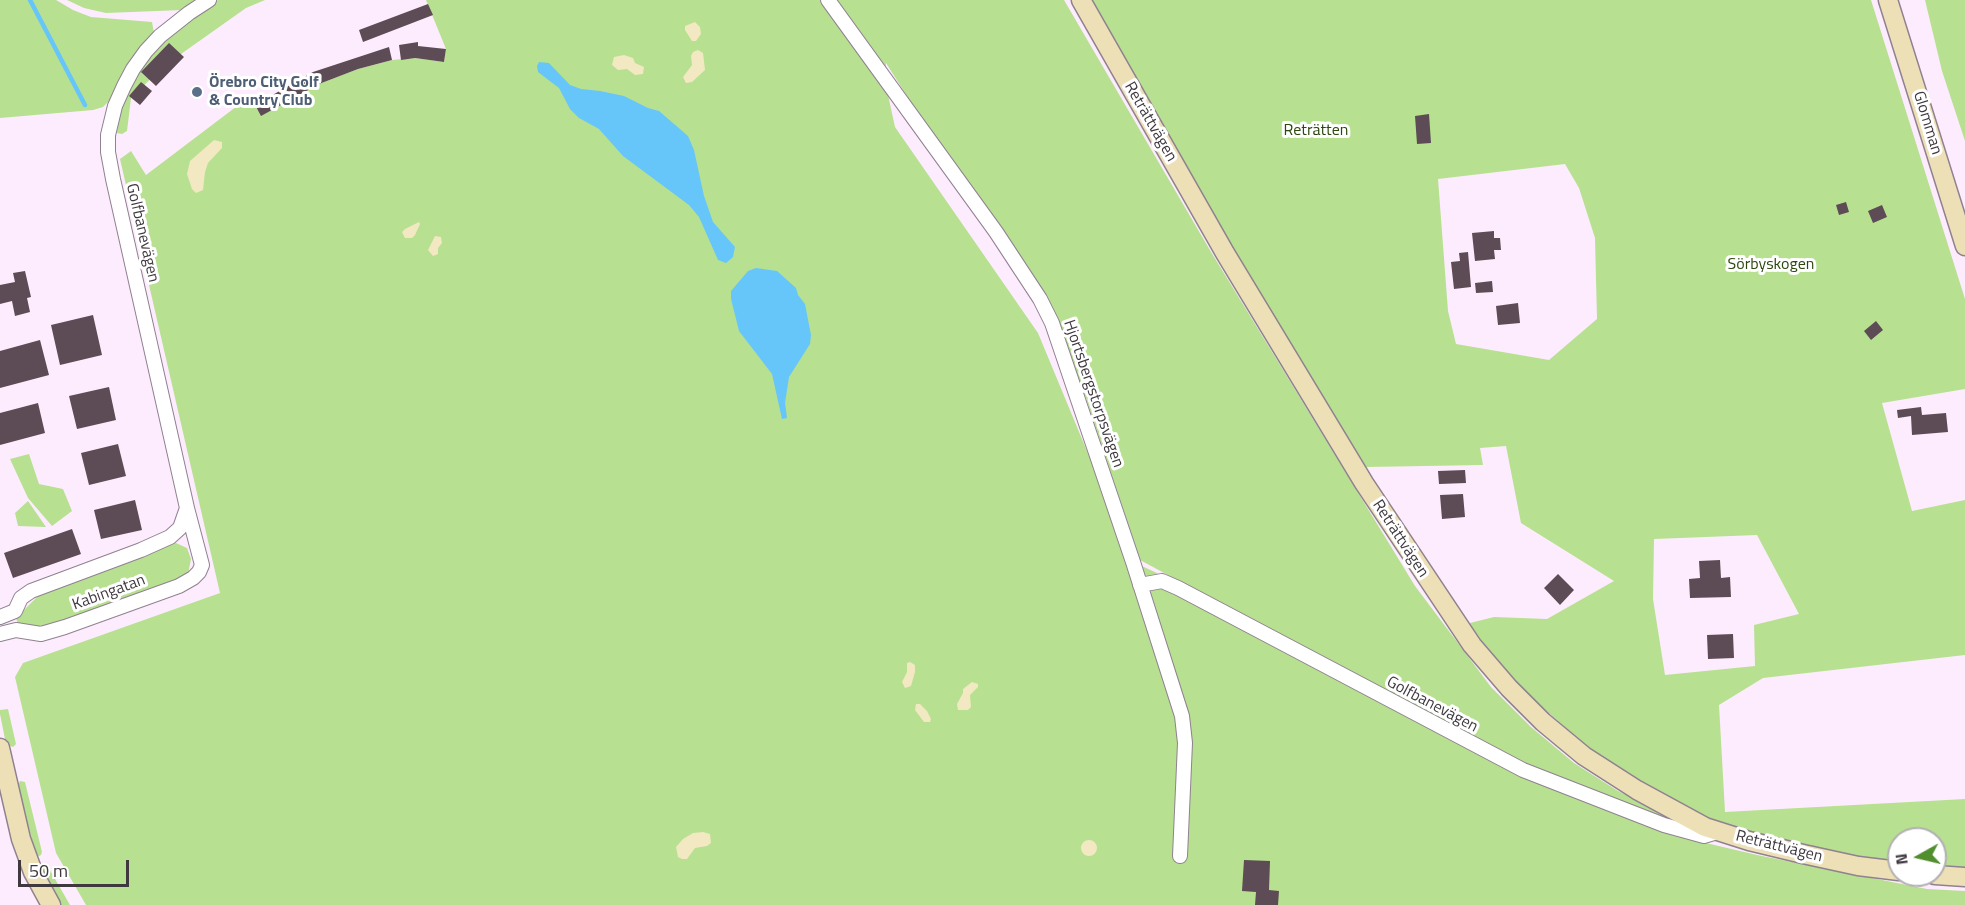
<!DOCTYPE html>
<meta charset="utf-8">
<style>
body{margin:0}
#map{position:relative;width:1965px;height:905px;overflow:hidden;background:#fdecfd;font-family:"Titillium Web",sans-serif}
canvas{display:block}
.north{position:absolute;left:1887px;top:827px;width:60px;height:60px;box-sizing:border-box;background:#fff;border:2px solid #b2b0b2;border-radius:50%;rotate:262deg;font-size:16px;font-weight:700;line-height:24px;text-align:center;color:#3f393f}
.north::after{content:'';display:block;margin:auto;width:21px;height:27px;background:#508e2e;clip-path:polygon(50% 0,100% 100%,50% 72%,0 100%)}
.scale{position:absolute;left:18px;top:860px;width:111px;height:27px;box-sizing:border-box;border:3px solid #3f393f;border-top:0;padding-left:8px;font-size:18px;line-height:21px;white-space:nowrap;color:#3f393f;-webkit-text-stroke:4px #fff;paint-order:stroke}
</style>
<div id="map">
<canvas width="1965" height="905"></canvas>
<div class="north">N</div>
<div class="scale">50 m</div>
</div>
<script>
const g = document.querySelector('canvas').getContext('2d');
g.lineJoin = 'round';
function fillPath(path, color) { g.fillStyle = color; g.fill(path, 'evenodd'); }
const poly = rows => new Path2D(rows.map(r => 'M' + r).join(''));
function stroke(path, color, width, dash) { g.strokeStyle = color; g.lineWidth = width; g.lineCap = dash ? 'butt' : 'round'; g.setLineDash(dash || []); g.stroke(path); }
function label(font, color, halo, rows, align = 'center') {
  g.font = font + ' "Titillium Web",sans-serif'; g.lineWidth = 6; g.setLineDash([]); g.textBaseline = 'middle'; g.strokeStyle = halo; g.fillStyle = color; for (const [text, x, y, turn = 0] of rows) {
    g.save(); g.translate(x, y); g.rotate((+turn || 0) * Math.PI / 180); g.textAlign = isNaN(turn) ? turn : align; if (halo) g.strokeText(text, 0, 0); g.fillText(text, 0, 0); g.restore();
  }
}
fillPath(poly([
 [0,0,56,0,73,10,91,17,152,22,154,33,135,54,117,83,111,99,103,107,93,110,0,118],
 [67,0,198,0,182,10,106,13,84,8],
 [218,0,265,0,246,8,164,66,131,98,127,131,122,134,117,133,119,109,140,67,166,38,197,14],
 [426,0,1064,0,1211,252,1415,586,1491,687,1531,727,1574,763,1618,791,1693,828,1599,805,1672,835,1757,855,1927,889,1965,891,1965,905,86,905,56,853,15,677,23,663,220,593,120,159,131,151,146,175,249,97,261,115,319,84,358,69,392,60,415,58,444,62,446,49],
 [886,63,926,126,1044,299,1086,398,1140,560,1207,596,1133,562,1038,333,895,127,885,81],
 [1087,0,1871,0,1965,299,1965,389,1882,403,1912,511,1965,500,1965,655,1763,678,1719,705,1725,812,1965,799,1965,870,1935,867,1935,839,1899,839,1899,862,1794,849,1754,838,1665,800,1593,752,1506,675,1466,624,1494,617,1547,619,1614,581,1521,523,1506,446,1480,448,1483,465,1366,467,1361,458,1359,458,1342,427,1261,296],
 [1565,164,1579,188,1595,238,1597,319,1549,360,1456,344,1448,311,1438,179],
 [1757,535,1799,614,1754,625,1755,666,1665,675,1653,599,1654,539],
 [1925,0,1965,0,1965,141,1942,71],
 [29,454,39,484,63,489,72,511,52,526,28,498,10,459],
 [28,501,46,527,18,526,15,513],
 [176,543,187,548,191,559,188,574,181,580,57,625,37,626,18,624,16,618,44,590],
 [8,709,16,744,13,747,6,744,0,714,0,710],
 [20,781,25,782,42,852,41,855,37,857,17,787],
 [44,864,47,865,70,905,58,905,55,900,40,865]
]), '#b7e091');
fillPath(poly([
 [695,22,700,27,701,34,696,41,692,41,685,30,685,26],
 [698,50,703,53,705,70,692,82,686,83,683,77,692,65,691,56,693,52],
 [624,55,633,58,635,63,644,67,643,74,635,75,627,69,618,70,612,65,614,57],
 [214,140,222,142,222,148,208,163,205,172,203,190,196,193,192,189,187,174,190,161],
 [419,222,420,224,415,235,412,238,405,238,402,232,405,229],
 [435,236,441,237,442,243,438,248,438,254,433,256,428,250],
 [910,662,915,665,915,672,911,686,905,688,902,682,907,672,907,663],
 [972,682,978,684,978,687,970,695,971,707,968,710,958,710,957,704,963,693,963,689],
 [916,704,920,704,927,711,931,719,930,722,924,722,915,710],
 [703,832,710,834,711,843,707,846,695,848,687,859,682,859,678,857,676,847,683,839,693,833],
 '1081 848a8 8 0 1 1 16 0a8 8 0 1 1-16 0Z'
]), '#f2e9c3');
fillPath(poly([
 [539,62,549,63,570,85,581,89,600,91,624,96,648,108,659,111,688,136,694,150,704,196,713,222,735,247,733,257,726,263,718,260,699,217,689,205,623,156,599,129,579,118,570,109,559,88,538,72,537,66],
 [756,268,777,271,796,288,798,295,805,304,811,335,810,344,789,377,785,403,787,418,782,419,772,374,739,331,731,299,731,291,748,271]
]), '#66c6f9');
stroke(poly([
 [30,0,85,105]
]), '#66c6f9', 4.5);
fillPath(poly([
 [428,4,433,15,363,42,359,30],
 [418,42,418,46,446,49,444,62,415,58,401,60,399,45],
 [169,43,184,57,156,86,141,72],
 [389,47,392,60,358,69,319,84,261,116,255,105,313,72],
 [141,82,152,91,140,105,129,96],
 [1429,114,1431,143,1417,144,1415,116],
 [1846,202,1849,212,1839,215,1836,205],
 [1882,205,1887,217,1873,223,1868,211],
 [1494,231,1494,238,1500,238,1501,250,1494,250,1495,259,1475,261,1472,233],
 [1468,252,1471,287,1454,289,1451,262,1460,261,1459,253],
 [25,271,31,297,27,298,30,312,15,316,12,301,0,304,0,285,15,282,13,273],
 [1492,281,1493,292,1476,293,1475,283],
 [1518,303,1520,323,1498,325,1496,306],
 [93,315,102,355,60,365,51,325],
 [1876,321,1883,330,1871,340,1864,331],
 [40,340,49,375,0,388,0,351],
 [109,387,116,420,77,429,69,396],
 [38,403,45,433,0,445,0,413],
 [1921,407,1922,415,1946,413,1948,432,1912,435,1911,416,1898,418,1897,410],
 [118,444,126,476,89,485,81,453],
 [1465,470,1466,483,1439,484,1438,471],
 [1463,494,1465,517,1442,519,1440,495],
 [135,500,142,530,101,539,94,510],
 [72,529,81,554,13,578,4,553],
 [1720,560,1721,578,1730,577,1731,597,1690,598,1689,579,1700,578,1699,561],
 [1558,574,1574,590,1560,605,1544,588],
 [1733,634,1734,658,1708,659,1707,635],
 [1244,860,1270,861,1269,890,1279,891,1278,905,1255,905,1256,892,1242,891]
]), '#5d4b55');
const street = poly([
 [828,0,996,232,1040,299,1052,323,1133,562,1182,716,1185,743,1180,856],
 [1140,585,1162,581,1178,588,1523,770,1664,825,1704,836,1717,832],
 [0,617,15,611,21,598,31,591,141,550,170,537,180,528,187,508],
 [0,634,16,630,41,634,65,627,179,586,193,578,199,572,202,565,187,508,113,179,108,152,108,135,115,106,124,86,133,69,146,51,160,36,189,13,209,0]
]);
const secondary = poly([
 [1081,0,1225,253,1364,483,1472,645,1509,688,1543,722,1584,756,1637,790,1705,827,1749,841,1803,854,1858,866,1899,871],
 [1888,0,1965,246],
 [0,748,21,839,33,872,51,905],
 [1935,875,1965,877]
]);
stroke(street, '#908190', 16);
stroke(secondary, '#908190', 21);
stroke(street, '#fff', 14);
stroke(secondary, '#eee0b6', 18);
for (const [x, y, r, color] of [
 [197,92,6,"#5c6f8a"]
]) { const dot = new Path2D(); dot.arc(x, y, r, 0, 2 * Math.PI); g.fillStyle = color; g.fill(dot); stroke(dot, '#fff', 2); }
label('bold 16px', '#4e5e75', '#fff', [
 ["Örebro City Golf",209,83],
 ["& Country Club",209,101]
], 'left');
label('16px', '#3f393f', '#fff', [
 ["Reträttvägen",1150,122,60],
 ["Glomman",1927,123,73],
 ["Golfbanevägen",142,233,77],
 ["Hjortsbergstorpsvägen",1093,394,71],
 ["Reträttvägen",1400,539,57],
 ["Kabingatan",109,593,-20],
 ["Golfbanevägen",1432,705,28],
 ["Reträttvägen",1779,847,14]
]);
label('16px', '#2d470e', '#fff', [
 ["Reträtten",1316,131],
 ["Sörbyskogen",1771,265]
]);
</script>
